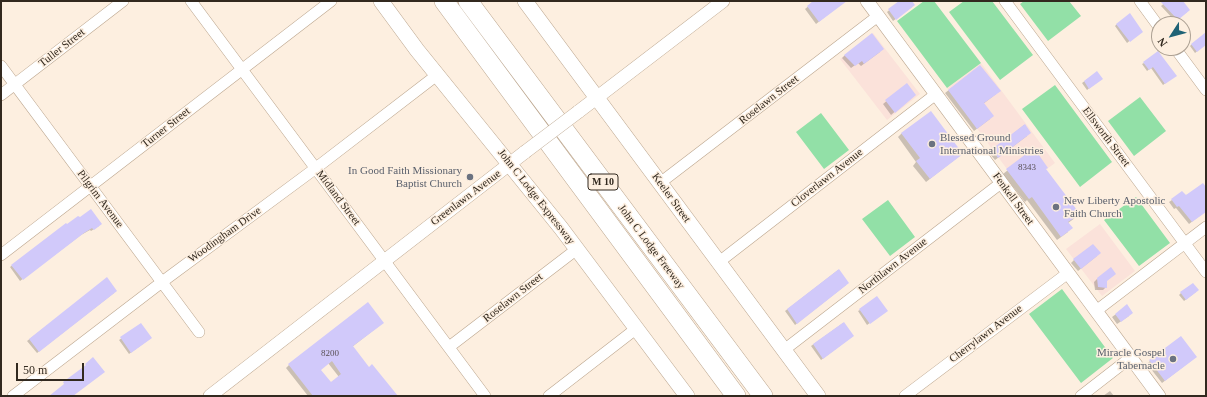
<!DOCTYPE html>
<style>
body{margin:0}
#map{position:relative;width:1207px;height:397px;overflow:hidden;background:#fdefe0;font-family:Georgia,serif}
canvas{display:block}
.frame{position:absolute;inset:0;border:2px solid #32291f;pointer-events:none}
.north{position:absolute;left:1151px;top:16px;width:40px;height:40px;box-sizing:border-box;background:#fdefe0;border:1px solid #aca093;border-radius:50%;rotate:234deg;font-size:11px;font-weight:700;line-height:16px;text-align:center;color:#32291f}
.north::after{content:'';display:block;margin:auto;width:14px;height:18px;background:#1f6275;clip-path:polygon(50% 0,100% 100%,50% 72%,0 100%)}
.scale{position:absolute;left:16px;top:363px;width:68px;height:18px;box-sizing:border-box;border:2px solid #32291f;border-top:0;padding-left:5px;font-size:12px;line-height:14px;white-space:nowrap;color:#32291f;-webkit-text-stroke:3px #fdefe0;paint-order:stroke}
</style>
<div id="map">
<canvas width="1207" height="397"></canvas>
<div class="frame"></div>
<div class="north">N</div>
<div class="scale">50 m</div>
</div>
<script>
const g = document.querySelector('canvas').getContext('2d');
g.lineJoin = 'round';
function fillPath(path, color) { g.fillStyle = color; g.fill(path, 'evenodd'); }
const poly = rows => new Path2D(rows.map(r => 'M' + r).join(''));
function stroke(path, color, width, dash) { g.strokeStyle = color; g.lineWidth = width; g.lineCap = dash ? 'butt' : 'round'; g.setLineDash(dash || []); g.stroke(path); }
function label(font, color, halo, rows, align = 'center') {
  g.font = font + ' Georgia,serif'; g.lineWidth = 3; g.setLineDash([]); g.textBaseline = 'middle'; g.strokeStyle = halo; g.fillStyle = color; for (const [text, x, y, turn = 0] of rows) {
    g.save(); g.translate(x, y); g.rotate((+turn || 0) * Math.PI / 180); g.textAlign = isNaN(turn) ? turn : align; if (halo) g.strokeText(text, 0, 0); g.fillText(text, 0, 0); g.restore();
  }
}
fillPath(poly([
 [873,33,920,94,887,120,840,59],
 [981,63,1055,163,1021,188,947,88],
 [1100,224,1135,271,1102,296,1066,249]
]), '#fbe2da');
fillPath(poly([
 [924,1,934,1,981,63,947,88,897,21],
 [964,1,992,1,1033,55,1000,80,949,12],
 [1024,1,1069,1,1081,16,1048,41,1020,4],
 [1055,85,1112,162,1080,187,1022,109],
 [1140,97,1166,131,1134,156,1108,121],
 [821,113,849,150,824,169,796,132],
 [1136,197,1170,243,1139,266,1104,220],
 [888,200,915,237,890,256,862,219],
 [1062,289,1113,358,1081,383,1029,314]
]), '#92e0a7');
fillPath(poly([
 [815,1,845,1,816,24,805,9],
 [900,1,910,1,912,7,893,21,887,12],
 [1167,1,1181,1,1187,12,1175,21,1161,6],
 [1117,24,1139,33,1127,43,1115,26],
 [1192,44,1206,44,1195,53,1190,46],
 [880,52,861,66,858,63,851,68,842,58,845,55],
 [1144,63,1175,76,1163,85,1151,68,1147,71,1142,64],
 [980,66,996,94,983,104,990,119,974,131,945,93],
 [1097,72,1100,80,1087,90,1082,83],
 [907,84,912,97,891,115,883,104],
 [1024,125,1027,136,995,160,989,153],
 [902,133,962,154,926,182,913,166,916,162,898,137],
 [1033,150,1075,218,1068,223,1068,232,1057,240,1027,200,1025,202,1003,174],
 [1206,188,1206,211,1189,224,1176,208,1174,209,1169,202,1172,200],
 [80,219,99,226,91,231,90,230,81,235,20,281,10,267,67,226],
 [1097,256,1078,271,1071,263,1074,260],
 [838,270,846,285,795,325,785,311],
 [107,279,114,293,37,353,27,341],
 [1097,279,1106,281,1106,287,1103,290,1095,290,1094,282],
 [1196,292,1184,301,1179,295,1181,293],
 [1127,306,1129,316,1117,324,1112,317],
 [860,310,885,312,867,325,858,311],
 [843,323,853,336,821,360,811,346],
 [141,325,151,338,129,354,119,340],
 [379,326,352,347,369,368,396,396,308,396,286,368,289,365],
 [328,363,339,377,330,383,320,370],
 [1192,360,1162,383,1147,364,1150,361],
 [1110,391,1114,396,1103,396]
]), '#0003');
fillPath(poly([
 [813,1,847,1,819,22,807,6],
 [899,1,912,1,915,5,896,20,888,9],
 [1160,1,1183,1,1190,10,1178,20],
 [1130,13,1143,32,1130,42,1116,24],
 [1206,32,1206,45,1197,52,1191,44],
 [872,33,884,49,864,64,862,61,855,66,844,55],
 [1158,51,1177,76,1165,84,1153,67,1149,70,1143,62],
 [980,65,1001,91,984,103,994,116,977,129,948,90],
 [1097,71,1103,79,1089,89,1084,81],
 [907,83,916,95,895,113,885,100],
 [931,111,963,154,930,179,916,161,920,158,901,133],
 [1025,124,1031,133,998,158,992,149],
 [1034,148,1048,168,1046,169,1080,214,1068,222,1073,228,1061,237,1032,197,1029,199,1006,169],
 [1203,183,1206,187,1206,212,1192,222,1179,206,1177,207,1171,199,1182,191,1186,195],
 [91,209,102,224,94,230,92,228,84,233,23,280,11,265,66,223,67,224,78,216,80,217],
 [1093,244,1101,253,1081,269,1073,259],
 [1111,267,1116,274,1107,281,1107,288,1098,287,1097,278],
 [839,269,849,283,797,324,787,309],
 [107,277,117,291,39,352,29,339],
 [1193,283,1199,290,1186,300,1180,292],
 [877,296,888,311,870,324,859,309],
 [368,302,384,323,353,346,369,367,372,364,398,396,313,396,288,364],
 [332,361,341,374,331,382,321,370],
 [1127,304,1133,313,1121,322,1115,314],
 [844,322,854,336,823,359,813,344],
 [141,323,152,338,131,353,120,337],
 [1181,336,1197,357,1165,381,1149,360],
 [93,357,105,372,73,396,49,396,64,384,63,382,86,365,85,364]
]), '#d1c9fa');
const minor = poly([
 [191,1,485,396],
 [1005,1,1206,272],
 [1140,1,1159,27],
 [1175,48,1206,90],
 [1,66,199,332],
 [1,95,123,1],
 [660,183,878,16],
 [1,255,331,1],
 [719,262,936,94],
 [1096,311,1206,227],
 [449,347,577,249],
 [784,350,1001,183],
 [13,396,162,282,316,168,437,75],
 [549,396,637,328],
 [905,396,1068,273],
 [1081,396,1130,358]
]);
const tertiary = poly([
 [867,1,1159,396],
 [578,112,723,1],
 [210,396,525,152]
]);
const secondary = poly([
 [381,1,417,50,561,228,687,396],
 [525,1,818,396]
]);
const motorway = poly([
 [444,1,736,396],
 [468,1,763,396]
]);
stroke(minor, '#bba58d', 12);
stroke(tertiary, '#bba58d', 14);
stroke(secondary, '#bba58d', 16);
stroke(motorway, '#bba58d', 20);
stroke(minor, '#fff', 11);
stroke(tertiary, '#fff', 13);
stroke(secondary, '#fff', 15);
stroke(motorway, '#fff', 19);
const tertiaryBridge = poly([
 [525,152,578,112]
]);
stroke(tertiaryBridge, '#bba58d', 14, []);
stroke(tertiaryBridge, '#fff', 13);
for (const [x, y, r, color] of [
 [932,144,4,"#6b7280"],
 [470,177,4,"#6b7280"],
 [1056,207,4,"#6b7280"],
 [1173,359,4,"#6b7280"]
]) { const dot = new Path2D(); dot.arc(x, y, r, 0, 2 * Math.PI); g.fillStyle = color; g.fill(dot); stroke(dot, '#fdefe0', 1.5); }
label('9px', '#5a5156', null, [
 ["8343",1027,168],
 ["8200",330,354]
]);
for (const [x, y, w] of [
 [603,182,30]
]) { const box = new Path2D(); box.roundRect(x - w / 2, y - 8, w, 16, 3); g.fillStyle = '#fdefe0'; g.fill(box); stroke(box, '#32291f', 1); }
label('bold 10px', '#32291f', null, [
 ["M 10",603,182]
]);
label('11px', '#32291f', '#fdefe0', [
 ["Tuller Street",62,48,-38],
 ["Roselawn Street",769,100,-38],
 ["Turner Street",166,128,-38],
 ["Ellsworth Street",1106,137,53],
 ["Cloverlawn Avenue",827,178,-38],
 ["John C Lodge Expressway",536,197,52],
 ["Midland Street",338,198,53],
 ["Greenlawn Avenue",466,198,-37],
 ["Keeler Street",671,198,54],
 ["Pilgrim Avenue",100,199,53],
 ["Fenkell Street",1013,199,54],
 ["Woodingham Drive",225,235,-36],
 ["John C Lodge Freeway",651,247,53],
 ["Northlawn Avenue",893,266,-38],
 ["Roselawn Street",513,298,-38],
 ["Cherrylawn Avenue",986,334,-37]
]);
label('11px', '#5b616d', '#fdefe0', [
 ["Blessed Ground",940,138],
 ["International Ministries",940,151],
 ["In Good Faith Missionary",462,171,"right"],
 ["Baptist Church",462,184,"right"],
 ["New Liberty Apostolic",1064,201],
 ["Faith Church",1064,214],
 ["Miracle Gospel",1165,353,"right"],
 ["Tabernacle",1165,366,"right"]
], 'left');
</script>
